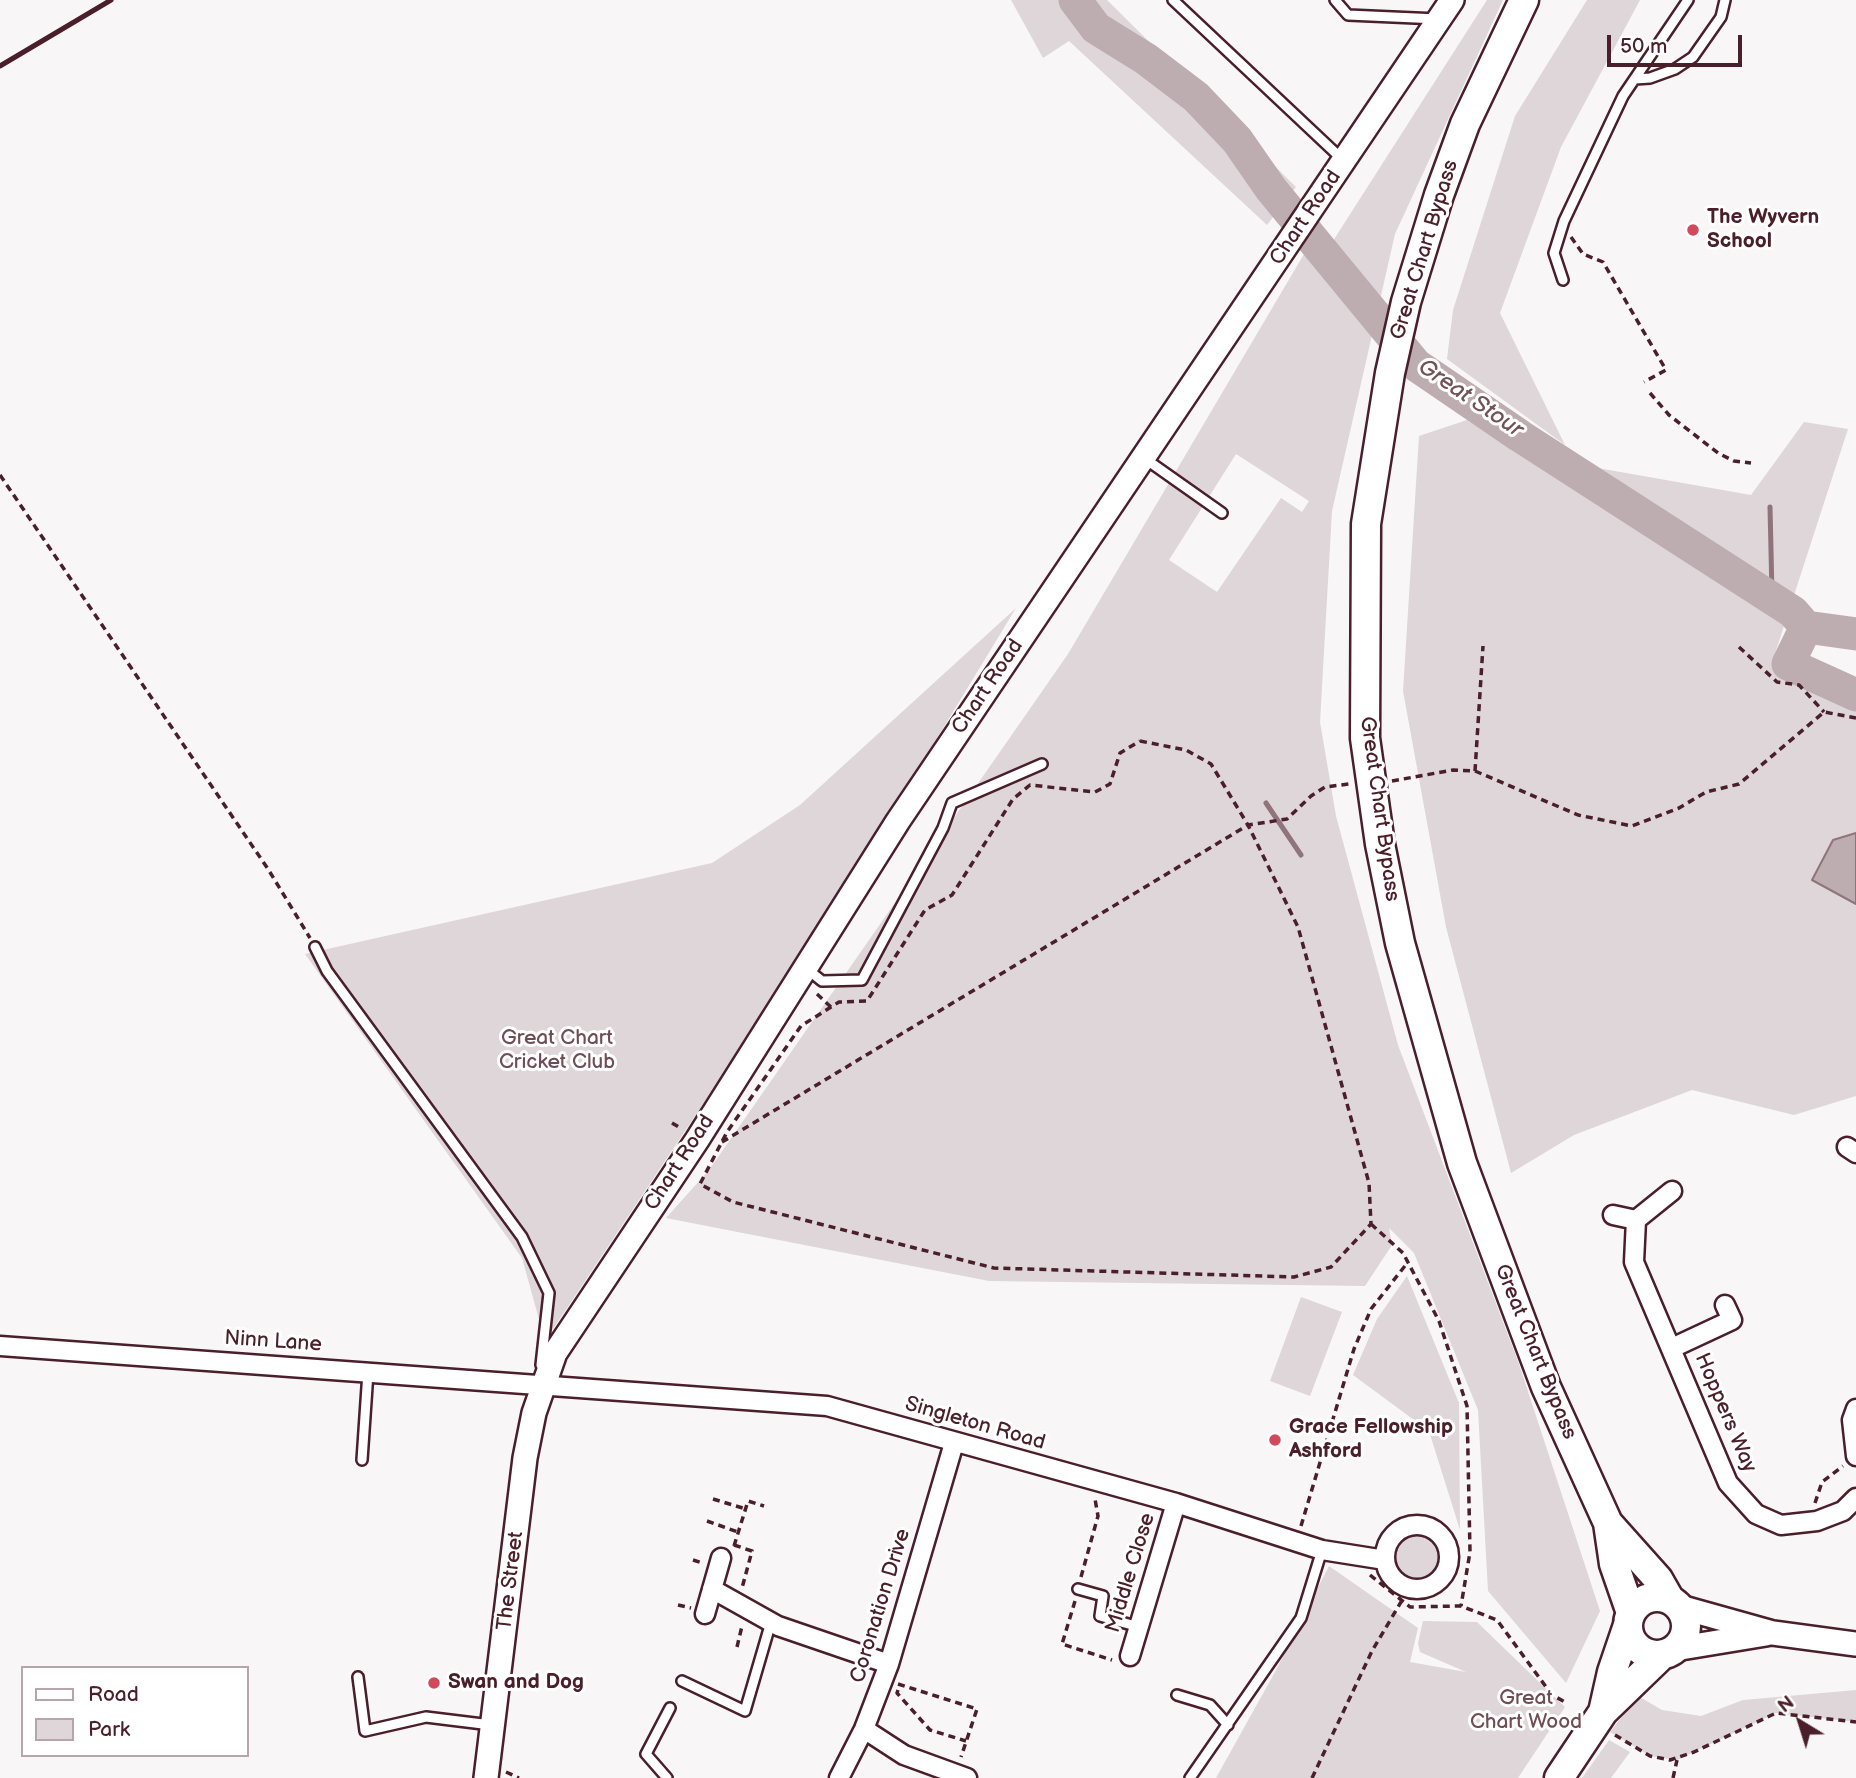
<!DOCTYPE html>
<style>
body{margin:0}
#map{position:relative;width:1856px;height:1778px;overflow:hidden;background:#f8f6f7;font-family:"Balsamiq Sans",sans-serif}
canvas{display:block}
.legend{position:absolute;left:21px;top:1666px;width:228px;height:91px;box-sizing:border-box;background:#fff;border:2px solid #b7a5aa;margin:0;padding:9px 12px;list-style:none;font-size:21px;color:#4a1f2b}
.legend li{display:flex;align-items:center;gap:14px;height:35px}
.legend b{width:35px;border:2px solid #b7a5aa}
.north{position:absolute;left:1765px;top:1687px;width:70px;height:70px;-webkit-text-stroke:5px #fff;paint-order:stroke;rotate:322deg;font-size:19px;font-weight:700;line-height:28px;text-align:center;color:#4a1f2b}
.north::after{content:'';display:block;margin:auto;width:24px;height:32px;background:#4a1f2b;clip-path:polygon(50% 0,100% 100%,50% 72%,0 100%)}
.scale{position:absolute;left:1607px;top:35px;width:135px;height:32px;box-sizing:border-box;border:4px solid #4a1f2b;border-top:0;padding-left:9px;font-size:21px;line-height:24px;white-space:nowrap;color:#4a1f2b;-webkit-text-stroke:5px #fff;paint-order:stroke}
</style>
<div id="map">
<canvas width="1856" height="1778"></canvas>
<ul class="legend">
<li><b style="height:9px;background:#fff"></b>Road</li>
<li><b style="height:19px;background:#ded6d9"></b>Park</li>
</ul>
<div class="north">N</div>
<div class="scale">50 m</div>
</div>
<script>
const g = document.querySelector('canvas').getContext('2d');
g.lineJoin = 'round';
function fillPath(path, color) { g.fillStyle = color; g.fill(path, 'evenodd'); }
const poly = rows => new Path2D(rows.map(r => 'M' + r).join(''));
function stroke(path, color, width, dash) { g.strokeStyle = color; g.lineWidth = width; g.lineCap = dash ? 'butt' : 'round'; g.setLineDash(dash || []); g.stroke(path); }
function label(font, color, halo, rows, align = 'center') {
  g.font = font + ' "Balsamiq Sans",sans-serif'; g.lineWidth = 6; g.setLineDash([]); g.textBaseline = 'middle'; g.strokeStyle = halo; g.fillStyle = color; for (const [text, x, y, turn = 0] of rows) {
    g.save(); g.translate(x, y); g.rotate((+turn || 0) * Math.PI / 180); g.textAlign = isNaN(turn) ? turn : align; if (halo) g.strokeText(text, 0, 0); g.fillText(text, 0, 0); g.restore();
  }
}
fillPath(poly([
 [1011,0,1107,0,1296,187,1267,225,1069,41,1043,58],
 [1487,0,1503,0,1395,234,1332,511,1320,722,1336,816,1398,1045,1519,1364,1600,1611,1566,1683,1488,1591,1478,1410,1414,1253,1389,1228,1392,1245,1365,1286,989,1281,666,1218,709,1170,1068,654,1307,249,1331,244],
 [1236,454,1309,501,1302,512,1281,498,1217,592,1169,560],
 [1587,0,1640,0,1561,147,1500,313,1565,445,1447,359,1453,310,1515,116],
 [1467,420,1562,477,1575,464,1751,495,1804,422,1848,429,1772,663,1856,705,1856,1096,1794,1115,1692,1090,1574,1135,1511,1173,1446,927,1403,691,1419,436],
 [1016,608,837,903,545,1341,522,1258,305,954,712,863,800,805],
 [1407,1276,1459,1403,1460,1530,1429,1431,1353,1375,1377,1319],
 [1301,1297,1342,1312,1310,1396,1270,1381],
 '1394 1556a24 24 0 1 1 48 0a24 24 0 1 1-48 0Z',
 [1329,1566,1418,1628,1410,1662,1466,1672,1420,1652,1418,1643,1423,1621,1477,1622,1565,1707,1518,1778,1216,1778,1275,1672],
 [1856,1690,1856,1722,1776,1713,1677,1760,1650,1756,1610,1732,1638,1696,1662,1710,1701,1716,1743,1700],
 [1609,1740,1630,1752,1611,1778,1582,1778]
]), '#ded6d9');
const water = poly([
 [1856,833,1856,904,1812,880,1833,840,1856,833]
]);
fillPath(water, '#bdadb0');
stroke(water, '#8f747b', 2);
stroke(poly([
 [1770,507,1772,594,1793,612],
 [1266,803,1301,855]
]), '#8f747b', 5);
stroke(poly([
 [1075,0,1096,28,1146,59,1196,97,1237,140,1271,189,1416,365,1520,436,1793,612,1806,627,1788,664,1856,695],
 [1806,627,1856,634]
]), '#bdadb0', 33);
const service = poly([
 [1173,0,1343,160],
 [1335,0,1348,15,1438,19],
 [1635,79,1650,78,1675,69,1693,57,1721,17,1725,0],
 [1563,280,1554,253,1564,221,1623,96,1688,0],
 [1144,458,1222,513],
 [315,947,327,971,522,1237,549,1293,541,1365],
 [807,969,822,981,862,980,943,828,952,803,1042,764],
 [362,1460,368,1372],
 [1078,1589,1103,1596,1100,1616,1139,1627],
 [358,1677,365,1731,426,1717,491,1725],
 [682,1681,745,1711,771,1622],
 [1177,1695,1210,1705,1228,1725],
 [667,1778,646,1754,670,1708],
 [1190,1778,1301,1618,1322,1550]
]);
const minor = poly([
 [1847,1147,1856,1153],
 [1672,1191,1636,1220,1634,1262,1728,1483,1756,1514,1781,1525,1817,1521,1843,1511,1856,1498],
 [1613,1215,1636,1220],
 [0,1346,827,1406,1176,1503,1322,1550,1385,1560],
 [1672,1348,1732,1320,1725,1305],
 [1856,1409,1852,1420,1856,1456],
 '1385 1557a32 32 0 1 1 64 0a32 32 0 1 1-64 0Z',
 [712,1589,778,1626,889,1664],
 [705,1614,721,1558],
 [1130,1656,1176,1503],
 [864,1729,904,1755,967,1778],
 [839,1778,864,1729,889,1664,954,1443]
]);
const tertiary = poly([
 [1680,1607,1773,1633,1856,1644],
 [1675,1649,1766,1634],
 [486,1778,525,1458,534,1413,555,1353,697,1140,898,821,1452,0]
]);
const primary = poly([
 [1524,0,1465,124,1439,195,1406,302,1390,373,1366,524,1365,738,1380,844,1400,943,1462,1163,1546,1387,1608,1523,1614,1564,1631,1613],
 [1608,1523,1658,1579,1670,1600],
 '1628 1626a29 29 0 1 1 58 0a29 29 0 1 1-58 0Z',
 [1603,1712,1612,1672,1628,1625],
 [1559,1778,1603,1712,1662,1655]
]);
stroke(service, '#4a1f2b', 14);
stroke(minor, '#4a1f2b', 23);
stroke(tertiary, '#4a1f2b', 28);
stroke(primary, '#4a1f2b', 33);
stroke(poly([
 [1571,237,1583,254,1603,262,1666,370,1644,382],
 [1650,393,1669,415,1718,453,1734,461,1751,463],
 [0,475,268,869,310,938],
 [1739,647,1777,682,1799,685,1824,712],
 [1140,741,1186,750,1211,764,1248,825,1298,927,1369,1183,1371,1224,1331,1267,1294,1277,994,1268,733,1202,700,1184,727,1132,801,1026,839,1002,867,1001,925,910,952,895,1013,799,1030,785,1095,792,1110,784,1120,753,1140,741],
 [1475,771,1483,646],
 [1392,781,1453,770,1475,771,1578,815,1632,826,1679,808,1706,792,1739,784,1824,712,1856,718],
 [817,994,831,1007],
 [672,1123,682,1129],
 [722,1142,1248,825,1287,819,1311,796,1325,787,1349,784],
 [1371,1224,1403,1253,1439,1321,1467,1406,1470,1552,1461,1606],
 [713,1499,746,1509],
 [1815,1503,1822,1482,1843,1466],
 [707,1521,738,1532],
 [1301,1526,1354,1349,1371,1309,1408,1262],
 [734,1545,752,1551,742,1588],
 [734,1546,748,1501,764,1506],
 [693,1560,702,1563],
 [1370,1575,1410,1607,1461,1606,1497,1620,1552,1695,1567,1703],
 [1081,1577,1098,1516,1095,1499],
 [1075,1601,1062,1644,1112,1660],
 [678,1605,691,1608],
 [737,1647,742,1626],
 [898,1684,977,1709,961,1757],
 [898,1690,897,1693,930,1730,966,1741],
 [1615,1735,1650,1756,1670,1760,1694,1752,1776,1713,1856,1722],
 [506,1772,519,1778],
 [1312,1778,1372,1651,1401,1602],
 [1673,1778,1677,1760]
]), '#4a1f2b', 3.5, [7, 5]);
stroke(service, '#fff', 9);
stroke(minor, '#fff', 18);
stroke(tertiary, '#fff', 23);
stroke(primary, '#fff', 28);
stroke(poly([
 [0,66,111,0]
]), '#4a1f2b', 5);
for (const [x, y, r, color] of [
 [1693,230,7,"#d1495b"],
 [1275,1440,7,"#d1495b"],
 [434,1683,7,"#d1495b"]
]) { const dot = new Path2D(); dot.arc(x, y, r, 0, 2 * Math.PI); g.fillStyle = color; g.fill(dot); stroke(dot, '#fff', 2.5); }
label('21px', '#4a1f2b', '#fff', [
 ["Chart Road",1306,218,-56],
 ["Great Chart Bypass",1425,250,-73],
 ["Chart Road",988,687,-56],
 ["Great Chart Bypass",1379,809,82],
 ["Chart Road",680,1163,-57],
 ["Ninn Lane",273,1342,4],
 ["Great Chart Bypass",1535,1352,68],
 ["Hoppers Way",1725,1413,67],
 ["Singleton Road",975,1424,16],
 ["Middle Close",1131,1573,-73],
 ["The Street",511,1581,-83],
 ["Coronation Drive",881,1606,-73]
]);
label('bold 21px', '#4a1f2b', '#fff', [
 ["The Wyvern",1707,218],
 ["School",1707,242],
 ["Grace Fellowship",1289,1428],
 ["Ashford",1289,1452],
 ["Swan and Dog",448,1683]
], 'left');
label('21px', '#6f4d56', '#fff', [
 ["Great Chart",557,1039],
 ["Cricket Club",557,1063],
 ["Great",1526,1699],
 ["Chart Wood",1526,1723]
]);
label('italic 23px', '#72515a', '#fff', [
 ["Great Stour",1470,399,34]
]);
</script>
